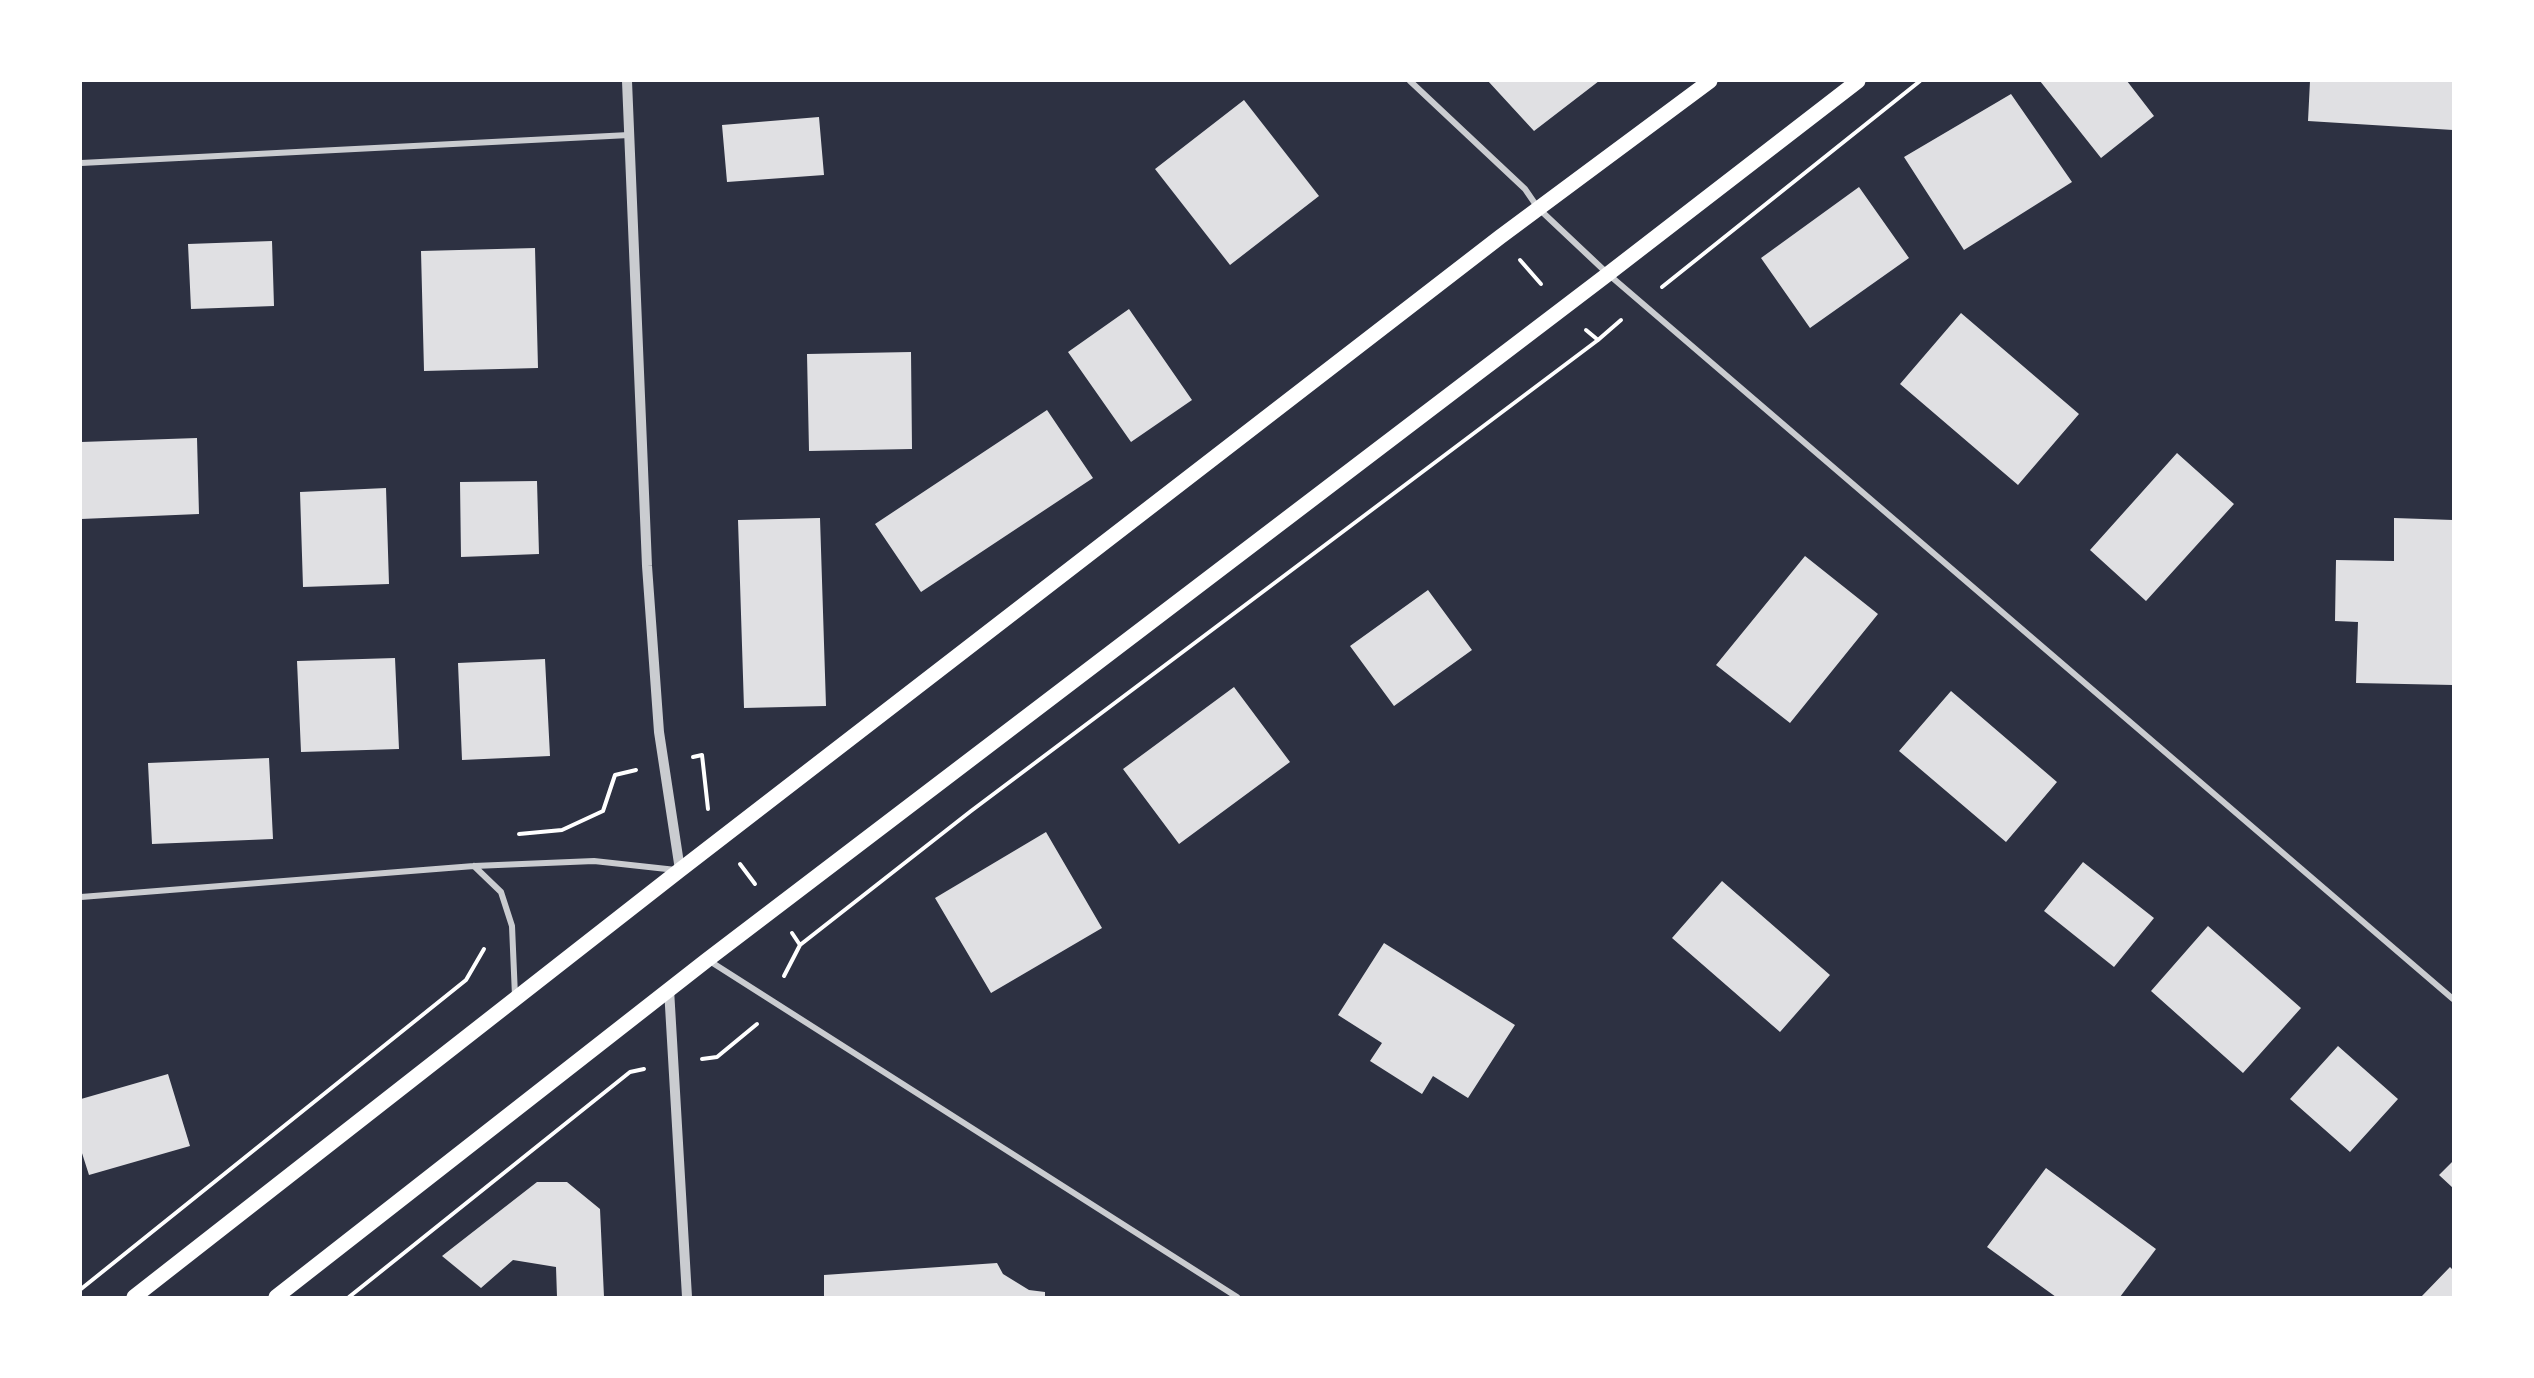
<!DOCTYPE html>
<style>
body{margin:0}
#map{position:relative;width:2534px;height:1378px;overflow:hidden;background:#2d3142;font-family:Helvetica,sans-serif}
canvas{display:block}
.frame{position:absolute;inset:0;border:82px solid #fff;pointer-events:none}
</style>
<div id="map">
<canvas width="2534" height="1378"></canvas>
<div class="frame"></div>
</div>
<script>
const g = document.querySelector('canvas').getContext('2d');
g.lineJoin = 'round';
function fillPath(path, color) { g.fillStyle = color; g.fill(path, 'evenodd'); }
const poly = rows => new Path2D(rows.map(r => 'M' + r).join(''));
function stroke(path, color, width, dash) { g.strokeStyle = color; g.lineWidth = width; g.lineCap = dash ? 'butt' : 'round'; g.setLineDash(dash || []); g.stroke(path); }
fillPath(poly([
 [1488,81,1599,81,1534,131],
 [2040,81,2127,81,2154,116,2101,158],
 [2310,81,2453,81,2453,130,2308,121],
 [2011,94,2072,182,1964,250,1904,157],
 [1244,100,1319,196,1230,265,1155,169],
 [819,117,824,175,727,182,722,125],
 [1859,187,1909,258,1810,328,1761,258],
 [272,241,274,306,191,309,188,244],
 [535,248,538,368,424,371,421,251],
 [1129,309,1192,400,1131,442,1068,352],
 [1961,313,2079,414,2018,485,1900,384],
 [911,352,912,449,809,451,807,354],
 [1047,410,1093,478,921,592,875,524],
 [197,438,199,514,81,519,81,442],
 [2177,453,2234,504,2146,601,2090,550],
 [537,481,539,554,461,557,460,482],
 [386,488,389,584,303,587,300,492],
 [820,518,826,706,744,708,738,520],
 [2394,518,2453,520,2453,685,2356,683,2358,622,2335,621,2336,560,2394,561],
 [1805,556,1878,614,1790,723,1716,665],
 [1428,590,1472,650,1394,706,1350,646],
 [395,658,399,749,301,752,297,661],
 [545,659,550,756,462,760,458,663],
 [1234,687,1290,762,1179,844,1123,769],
 [1951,691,2057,782,2006,842,1899,751],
 [269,758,273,839,152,844,148,763],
 [1046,832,1102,928,991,993,935,898],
 [2083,862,2154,918,2114,967,2044,911],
 [1722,881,1830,975,1780,1032,1672,938],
 [2208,926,2301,1008,2243,1073,2151,991],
 [1384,943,1515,1025,1468,1098,1433,1076,1422,1094,1370,1061,1382,1043,1338,1015],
 [2338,1046,2398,1099,2350,1152,2290,1099],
 [168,1074,190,1146,89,1175,81,1150,81,1099],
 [2453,1161,2453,1188,2439,1175],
 [2046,1168,2156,1249,2120,1297,2056,1297,1987,1247],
 [537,1182,567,1182,600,1209,604,1297,557,1297,556,1267,513,1260,481,1288,442,1256],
 [997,1263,1003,1274,1029,1290,1045,1292,1045,1297,824,1297,824,1275],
 [2450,1267,2453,1270,2453,1297,2421,1297]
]), '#e0e0e3');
stroke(poly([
 [1520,260,1541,284],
 [1662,287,1920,81],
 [1586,330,1598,340],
 [693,757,702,755,708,809],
 [519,834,562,830,603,811,615,775,636,770],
 [740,864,755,884],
 [792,933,800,945],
 [784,976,800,945,971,811,1598,340,1621,320],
 [702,1059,717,1057,757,1024],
 [81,1289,466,980,484,949],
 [349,1297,630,1072,644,1069]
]), '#fff', 4);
stroke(poly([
 [1410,81,1525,189,1538,208,1608,274,2453,999],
 [81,163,629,135],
 [474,866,501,892,512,926,515,996],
 [81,897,474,866,594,861,676,870],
 [708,960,1237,1297]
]), '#caccd0', 6);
stroke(poly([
 [627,81,647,566,659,732,680,870],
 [669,989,687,1297]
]), '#caccd0', 10);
stroke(poly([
 [134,1297,680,870,1500,237,1710,81],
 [276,1297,707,960,1608,274,1858,81]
]), '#fff', 15);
</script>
